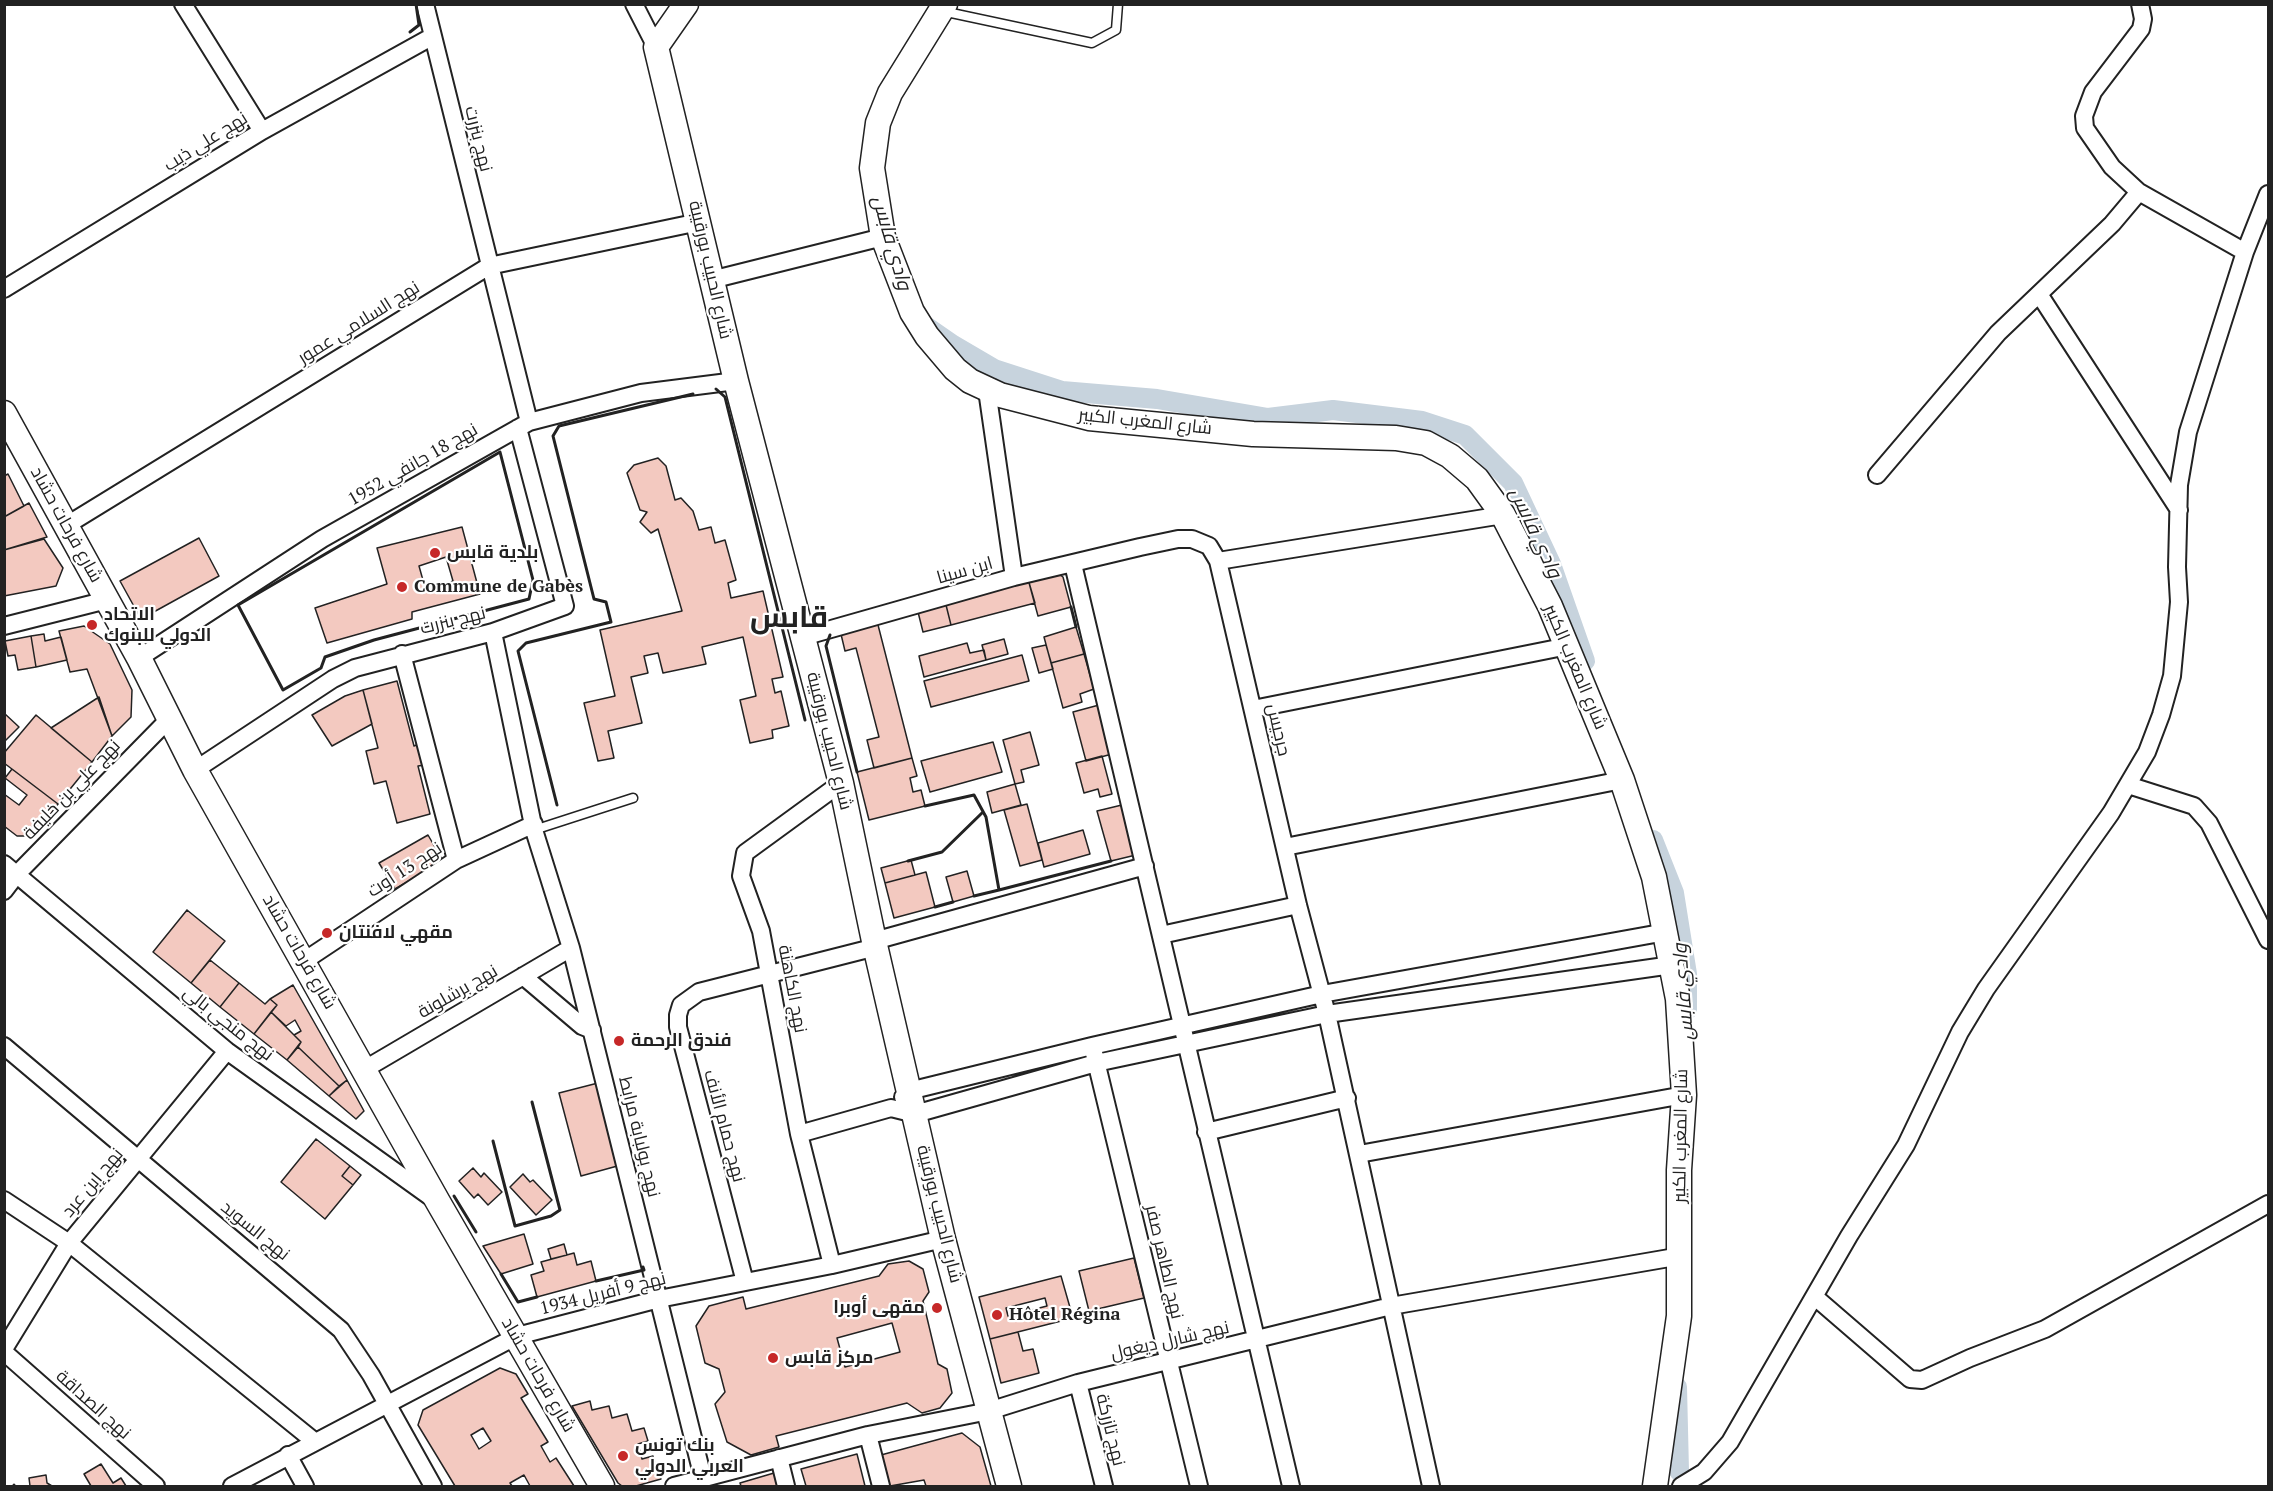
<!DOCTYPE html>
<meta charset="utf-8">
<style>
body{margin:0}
#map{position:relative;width:2273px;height:1491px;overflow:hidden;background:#fff;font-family:"PT Serif",serif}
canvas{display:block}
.frame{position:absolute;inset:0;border:6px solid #222;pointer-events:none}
</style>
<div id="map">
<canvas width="2273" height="1491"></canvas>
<div class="frame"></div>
</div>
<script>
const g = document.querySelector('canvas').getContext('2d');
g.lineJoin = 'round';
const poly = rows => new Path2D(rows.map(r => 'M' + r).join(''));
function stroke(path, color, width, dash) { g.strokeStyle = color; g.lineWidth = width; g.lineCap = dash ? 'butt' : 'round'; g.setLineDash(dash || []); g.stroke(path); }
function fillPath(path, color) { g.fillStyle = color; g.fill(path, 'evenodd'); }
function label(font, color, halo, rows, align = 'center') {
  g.font = font + ' "PT Serif",Cairo,serif'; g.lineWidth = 4.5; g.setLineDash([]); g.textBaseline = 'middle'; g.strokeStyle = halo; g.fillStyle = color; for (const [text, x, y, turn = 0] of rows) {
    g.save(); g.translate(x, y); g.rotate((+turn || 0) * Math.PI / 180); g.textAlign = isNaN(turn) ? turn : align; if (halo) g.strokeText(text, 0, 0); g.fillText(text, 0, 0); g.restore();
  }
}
stroke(poly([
 [927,327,953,345,994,369,1062,391,1157,399,1268,418,1333,410,1422,421,1465,435,1513,483,1551,564,1585,661],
 [1653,840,1674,893,1687,974,1687,1010],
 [1677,1387,1679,1471]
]), '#c7d3dd', 20);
const building = poly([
 [658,458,666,466,675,500,681,498,693,511,699,530,711,527,715,543,725,540,736,580,728,583,731,598,763,591,783,677,772,679,775,693,781,691,789,726,772,730,773,738,750,743,740,700,756,696,743,637,702,647,706,664,663,673,658,653,644,656,648,673,631,677,642,723,608,731,614,758,598,761,584,703,615,696,600,630,682,611,658,529,651,533,640,522,647,512,640,510,627,473,634,465,658,458],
 [8,474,24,506,4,517,4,476,8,474],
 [29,503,47,537,4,550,4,517,29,503],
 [462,527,480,594,412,612,412,619,327,643,315,608,387,584,377,548,462,527],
 [446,557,453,581,426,591,419,566,446,557],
 [199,538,219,576,141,619,120,581,199,538],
 [44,539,63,568,56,586,4,596,4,550,44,539],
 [1057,573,1063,577,1071,607,1038,616,1028,579,1057,573],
 [1028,579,1035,603,951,625,945,601,1028,579],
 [945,601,951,625,923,632,917,608,945,601],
 [877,621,912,758,874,768,867,740,879,737,856,648,845,651,840,630,877,621],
 [84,626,110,644,132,690,131,717,112,736,87,669,70,672,59,631,84,626],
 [1076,627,1084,654,1051,663,1044,637,1076,627],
 [44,634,45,641,61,637,67,660,36,667,31,636,44,634],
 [31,636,36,667,18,670,15,655,8,656,5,641,31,636],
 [1004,639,1008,654,986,660,982,645,1004,639],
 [967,643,970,653,984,650,986,660,924,677,919,656,967,643],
 [1046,645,1053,669,1039,673,1032,648,1046,645],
 [1084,654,1094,689,1080,694,1082,702,1063,708,1051,663,1084,654],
 [1022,655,1029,681,931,707,924,681,1022,655],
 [397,681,414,746,419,744,425,765,418,766,430,814,397,823,386,781,374,784,366,751,378,748,363,690,397,681],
 [363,690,372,724,332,746,312,715,345,696,363,690],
 [99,697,112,736,92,762,51,728,99,697],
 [1099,705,1112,754,1086,761,1073,712,1099,705],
 [4,713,19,727,4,742,4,713],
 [36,715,92,762,58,804,4,763,4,753,36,715],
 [1030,732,1039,765,1021,770,1024,782,1015,784,1003,740,1030,732],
 [993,742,1002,772,930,792,921,761,993,742],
 [1102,756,1112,794,1100,797,1098,789,1084,793,1076,763,1102,756],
 [912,758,917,776,910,778,913,792,921,790,925,806,869,820,857,772,912,758],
 [12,769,58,804,34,836,17,836,4,826,4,794,19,805,27,795,5,778,12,769],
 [1015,784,1021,805,992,813,987,792,1015,784],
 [1027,804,1042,860,1020,866,1004,810,1027,804],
 [1126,804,1140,854,1111,861,1097,811,1126,804],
 [1083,830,1090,854,1044,867,1038,843,1083,830],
 [428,835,443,861,395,889,379,863,428,835],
 [911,860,915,875,885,883,881,868,911,860],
 [967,871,974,896,953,902,946,877,967,871],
 [926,872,935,907,894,918,885,883,926,872],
 [187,910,225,941,191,983,153,952,187,910],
 [210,960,239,983,220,1007,191,983,210,960],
 [239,983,265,1004,270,999,277,1005,254,1034,220,1007,239,983],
 [293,985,347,1080,339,1086,298,1047,301,1042,294,1035,301,1031,295,1020,286,1026,271,1012,277,1005,270,999,293,985],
 [271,1012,301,1042,287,1060,254,1034,271,1012],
 [298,1047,339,1086,329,1096,287,1060,298,1047],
 [347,1080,364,1111,356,1119,329,1096,347,1080],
 [598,1083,621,1165,581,1176,559,1093,598,1083],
 [316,1139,350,1166,342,1176,353,1185,325,1219,281,1182,316,1139],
 [350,1166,361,1175,353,1185,342,1176,350,1166],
 [473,1168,481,1177,484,1173,502,1192,488,1205,478,1194,474,1198,459,1181,473,1168],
 [523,1174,530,1182,533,1180,552,1200,536,1215,510,1187,523,1174],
 [524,1234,533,1264,501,1274,483,1246,524,1234],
 [564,1244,567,1255,551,1259,548,1249,564,1244],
 [574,1253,577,1265,591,1261,596,1281,537,1297,531,1275,544,1271,541,1262,574,1253],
 [1134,1258,1144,1298,1089,1311,1079,1271,1134,1258],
 [909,1261,923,1269,929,1292,923,1301,938,1364,947,1369,952,1393,940,1408,922,1413,907,1403,776,1436,779,1447,751,1455,727,1442,715,1404,725,1392,719,1369,705,1363,696,1326,709,1306,743,1297,746,1309,879,1276,888,1264,909,1261],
 [892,1323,900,1352,845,1367,837,1338,892,1323],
 [1061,1276,1073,1318,990,1339,979,1297,1061,1276],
 [1045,1298,1047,1306,1008,1316,1006,1308,1045,1298],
 [1018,1332,1023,1351,1033,1349,1039,1373,1001,1383,990,1339,1018,1332],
 [500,1368,516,1374,528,1394,521,1398,548,1442,541,1446,550,1462,556,1458,574,1486,530,1486,524,1475,510,1483,512,1486,455,1486,418,1425,423,1410,500,1368],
 [483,1428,491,1441,479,1449,471,1435,483,1428],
 [590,1401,592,1410,609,1406,612,1418,627,1414,632,1431,644,1428,648,1441,638,1444,642,1459,653,1456,661,1479,636,1486,622,1486,618,1483,572,1406,590,1401],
 [962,1433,980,1447,991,1486,926,1486,924,1480,890,1486,881,1455,962,1433],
 [857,1454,865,1486,806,1486,801,1469,857,1454],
 [101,1464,113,1483,121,1478,126,1486,91,1486,84,1474,101,1464],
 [774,1473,778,1486,741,1486,740,1483,774,1473],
 [46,1475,47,1483,52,1486,30,1486,29,1478,46,1475]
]);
fillPath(building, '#f3c9c0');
stroke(building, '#222', 1.5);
const lane = poly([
 [942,11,1092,43,1116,30,1118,4],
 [534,830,633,798]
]);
const street = poly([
 [183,4,262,131],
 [425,4,529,422],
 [634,4,656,47],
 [2140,4,2143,19,2141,29,2093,92,2084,116,2085,128,2112,167,2139,192,2245,252],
 [711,280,883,237],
 [4,289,262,131,433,36],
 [2039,294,2179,510],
 [987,390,1014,577],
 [1877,475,1998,333,2112,224,2139,192],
 [67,525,489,266,699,222],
 [1218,561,1503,515],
 [1073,564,1291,1486],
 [4,626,107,600],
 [493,632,534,830,571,948,703,1478],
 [803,637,1014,577,1140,547,1178,539,1192,539,1209,546,1218,561,1298,905,1327,1014,1431,1486],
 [402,654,456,860],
 [139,658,322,539,529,422,641,393,736,381],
 [1253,709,1568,646],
 [195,770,333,679,355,668,493,632,565,606,518,428],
 [2128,785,2194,806,2209,823,2268,940],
 [1285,847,1622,780],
 [4,864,227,1051,432,1198],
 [4,891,17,874,170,718],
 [1161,935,1298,905],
 [874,941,1145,866],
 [304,961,456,860,534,824],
 [523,976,582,1026,592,1030],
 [4,1046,341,1330,371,1375,433,1486],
 [1094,1053,1199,1486],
 [365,1069,571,948],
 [903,1097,909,1091,1092,1046,1322,994,1666,932],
 [1206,1132,1347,1098],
 [799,1134,891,1108,915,1114,1096,1063,1327,1014,1672,965],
 [1359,1154,1684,1095],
 [4,1200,69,1243,314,1441],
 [832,1265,799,1134,761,931,741,876,745,853,841,783],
 [745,1282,678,1027,678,1015,681,1005,699,992,876,947],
 [1815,1297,1910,1379,1922,1380,1970,1358,2045,1329,2268,1204],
 [4,1349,69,1243,227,1051],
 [4,1352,156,1486],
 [1078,1383,1104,1486],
 [868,1435,881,1486],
 [288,1455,305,1486],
 [779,1458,786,1486],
 [232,1486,517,1336,659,1299,832,1265,943,1239],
 [674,1486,868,1435,989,1411,1078,1383,1391,1306,1681,1256],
 [1681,1486,1704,1472,1730,1442,1849,1236,1906,1145,1960,1032,1986,989,2111,813,2147,752,2161,715,2172,676,2179,602,2177,567,2179,485,2188,432,2245,252,2268,194]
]);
const secondary = poly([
 [686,4,656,47,736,381,841,783,874,941,943,1239,1009,1486],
 [945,4,890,93,878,123,872,168,883,237,912,312,927,336,955,369,970,381,1000,395,1089,418,1253,434,1396,438,1426,443,1450,456,1477,479,1503,515,1550,606,1622,780,1654,877,1678,999,1684,1095,1679,1170,1679,1316,1655,1486],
 [4,413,139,658,195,770,438,1202,602,1486]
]);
stroke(lane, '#222', 11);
stroke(street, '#222', 20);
stroke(secondary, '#222', 27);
stroke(lane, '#fff', 8);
stroke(street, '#fff', 16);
stroke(secondary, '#fff', 24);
stroke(poly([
 [410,32,419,25,416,4],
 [716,389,725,397,805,720],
 [500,452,533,580,529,599,374,640,325,657,321,668,283,690,238,605,500,452],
 [1071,607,1076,627],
 [830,635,826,646,857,772],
 [557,805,518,651,526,643,611,622,606,602,594,599,553,436,559,426,693,394],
 [925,806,974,795,986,817,999,890,1111,861],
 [908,861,942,852,983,812],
 [974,896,999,890],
 [935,907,953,902],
 [493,1141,515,1226,551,1216,560,1210,532,1102],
 [454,1196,476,1232],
 [501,1274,518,1302,537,1297],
 [596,1281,644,1270,643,1267],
 [14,1485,14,1486]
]), '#222', 3);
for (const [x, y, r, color] of [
 [435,553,6,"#c62828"],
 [402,587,6,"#c62828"],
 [92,625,6,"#c62828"],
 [327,933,6,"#c62828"],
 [619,1041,6,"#c62828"],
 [937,1308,6,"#c62828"],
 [997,1315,6,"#c62828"],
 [773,1358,6,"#c62828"],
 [623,1456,6,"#c62828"]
]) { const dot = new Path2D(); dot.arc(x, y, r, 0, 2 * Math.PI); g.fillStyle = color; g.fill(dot); stroke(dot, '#fff', 2); }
label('18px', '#222', '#fff', [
 ["نهج بنزرت",478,139,76],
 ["نهج علي ذيب",206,142,-32],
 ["شارع الحبيب بورقيبة",710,270,77],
 ["نهج السلامي عمور",359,323,-32],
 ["شارع المغرب الكبير",1145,422,6],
 ["نهج 18 جانفي 1952",413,465,-30],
 ["شارع فرحات حشاد",66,525,61],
 ["ابن سينا",965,571,-16],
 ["نهج بنزرت",453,621,-14],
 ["شارع المغرب الكبير",1575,667,67],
 ["جرجيس",1278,730,77],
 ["شارع الحبيب بورقيبة",829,741,76],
 ["نهج علي بن خليفة",72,790,-46],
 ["نهج 13 أوت",405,870,-33],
 ["شارع فرحات حشاد",299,952,60],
 ["نهج الكاهنة",792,989,79],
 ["نهج برشلونة",458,992,-30],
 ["نهج منجي بالي",228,1024,38],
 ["نهج حمام الأنف",724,1126,75],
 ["شارع المغرب الكبير",1681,1136,-89],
 ["نهج بولبابة مرابط",639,1137,76],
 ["نهج إبن عرد",93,1183,-50],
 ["شارع الحبيب بورقيبة",939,1214,76],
 ["نهج السويد",255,1231,39],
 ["نهج الطاهر صفر",1164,1262,77],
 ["نهج 9 أفريل 1934",603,1294,-14],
 ["نهج شارل ديغول",1170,1341,-13],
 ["شارع فرحات حشاد",538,1375,60],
 ["نهج الصداقة",93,1405,42],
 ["نهج تازركة",1110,1430,76]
]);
label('bold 18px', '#222', '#fff', [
 ["بلدية قابس",447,553],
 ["Commune de Gabès",414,587],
 ["الاتحاد",104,615],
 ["الدولي للبنوك",104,636],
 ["مقهي لافنتان",339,933],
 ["فندق الرحمة",631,1041],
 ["مقهى أوبرا",925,1308,"right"],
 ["Hôtel Régina",1009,1315],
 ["مركز قابس",785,1358],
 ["بنك تونس",635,1446],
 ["العربي الدولي",635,1467]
], 'left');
label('italic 20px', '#222', '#fff', [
 ["وادي قابس",891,243,74],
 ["وادي قابس",1535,533,65],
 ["وادي قابس",1684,992,-94]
]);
label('bold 30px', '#222', '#fff', [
 ["قابس",789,618]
]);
</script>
